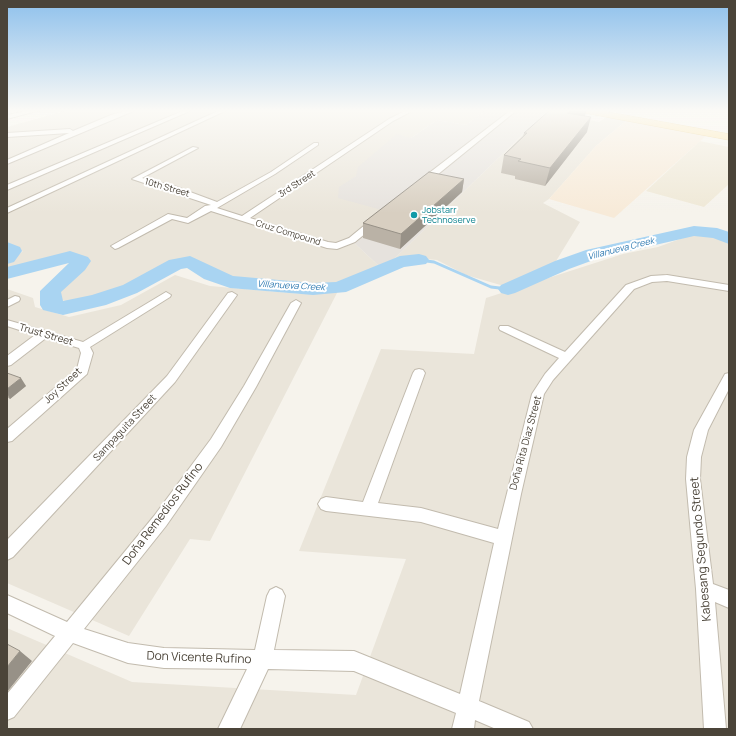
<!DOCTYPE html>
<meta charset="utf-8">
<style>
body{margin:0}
#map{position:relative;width:736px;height:736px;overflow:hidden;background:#f6f3ec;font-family:Manrope,sans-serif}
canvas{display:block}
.frame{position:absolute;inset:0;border:8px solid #4b4439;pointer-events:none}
</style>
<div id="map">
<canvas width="736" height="736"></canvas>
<div class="frame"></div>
</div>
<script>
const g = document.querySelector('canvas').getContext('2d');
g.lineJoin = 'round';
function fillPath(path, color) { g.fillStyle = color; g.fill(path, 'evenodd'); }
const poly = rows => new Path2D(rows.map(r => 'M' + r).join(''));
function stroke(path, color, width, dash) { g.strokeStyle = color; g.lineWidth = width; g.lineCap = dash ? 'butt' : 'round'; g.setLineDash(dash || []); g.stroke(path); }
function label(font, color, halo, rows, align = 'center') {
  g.font = font + ' Manrope,sans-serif'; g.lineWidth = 4; g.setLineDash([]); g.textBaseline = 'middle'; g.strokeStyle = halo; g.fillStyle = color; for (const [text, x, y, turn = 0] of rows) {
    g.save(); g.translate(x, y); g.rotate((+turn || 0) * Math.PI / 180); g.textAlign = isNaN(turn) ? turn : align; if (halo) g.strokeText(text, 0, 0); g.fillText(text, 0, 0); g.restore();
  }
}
fillPath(poly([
 [68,110,486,110,466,125,437,120,348,182,383,210,350,239,380,267,343,284,313,288,246,281,228,277,186,262,165,266,120,295,80,303,59,300,59,292,79,272,75,261,51,258,27,268,12,272,7,267,7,264,23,251,7,247,7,127],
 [548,110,599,122,608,116,627,120,596,146,549,199,543,203,580,222,553,266,504,286,466,275,437,260,417,258,392,261],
 [691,235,715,236,729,243,729,729,7,729,7,628,132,682,356,695,406,559,299,551,381,349,474,354,486,298,623,254,658,247],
 [175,275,210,286,301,294,338,291,210,541,190,539,129,636,7,583,7,289,33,298,35,307,69,317,121,305]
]), '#eae5da');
fillPath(poly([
 [627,120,707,135,614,218,549,199,596,146]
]), '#f7ead8');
fillPath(poly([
 [486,110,548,110,392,261,380,267,350,239,382,210,338,198,339,187,356,176,358,167,397,134,411,138,437,120,466,125]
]), '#e6e2dd');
fillPath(poly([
 [700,141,729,147,729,184,704,207,646,191]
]), '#efe8d6');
stroke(poly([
 [419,260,434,262,491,287,508,289]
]), '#a9d4f2', 3);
fillPath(poly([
 [694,226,717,228,729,232,729,244,713,238,694,236,599,258,569,269,515,293,508,295,501,293,498,289,501,285,555,261,586,250,694,226],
 [7,242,20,247,22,251,14,262,7,264,7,242],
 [70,251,88,257,91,261,85,270,61,292,63,301,92,295,123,285,169,260,190,256,233,276,313,283,336,282,400,256,419,254,426,256,429,260,426,264,404,267,346,292,313,295,230,288,204,279,187,268,181,269,137,293,106,305,63,315,43,310,40,305,40,291,69,263,7,279,7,267,70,251]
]), '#a9d4f2');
const minor = poly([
 [31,110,40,110,7,119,7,115,31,110],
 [128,110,136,110,7,164,7,160,69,133,7,137,7,133,70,129,73,131,111,115,128,110],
 [185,110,192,110,7,190,7,185,185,110],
 [220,110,227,110,7,213,7,208,220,110],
 [407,110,414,110,393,121,250,218,328,242,336,243,349,238,371,220,377,220,377,224,355,242,337,249,327,248,211,211,188,223,172,219,118,248,115,249,111,246,168,214,187,218,205,206,211,205,132,179,193,147,198,148,142,178,174,186,217,202,271,172,314,143,318,143,318,145,275,174,217,208,242,216,389,119,407,110],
 [511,110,517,110,426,184,420,184,420,180,511,110],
 [667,275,729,285,729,291,667,281,652,282,634,289,553,380,544,394,521,494,479,701,529,722,533,729,496,729,475,720,474,729,452,729,456,713,354,671,268,669,240,729,218,729,247,669,164,668,128,663,73,643,14,717,7,720,7,694,55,636,7,613,7,595,67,622,154,516,211,439,244,386,291,303,296,300,301,303,256,387,221,447,166,526,84,629,128,643,164,648,255,650,267,596,270,590,276,587,282,590,285,596,274,650,354,651,460,694,494,543,421,522,326,511,321,509,318,504,321,499,326,497,363,502,413,373,415,370,419,369,423,370,425,373,378,503,421,508,498,529,532,394,545,374,559,358,500,330,499,328,500,326,508,326,565,352,626,285,651,276,667,275],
 [166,292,171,295,170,297,90,347,93,353,87,374,12,441,7,442,7,429,77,369,81,353,79,348,46,338,11,365,7,366,7,356,35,335,7,326,7,320,83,342,166,292],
 [232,292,237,295,175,382,13,557,7,560,7,540,167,376,228,293,232,292],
 [15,296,19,297,20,299,19,301,7,307,7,300,15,296],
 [729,373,729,389,708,430,701,457,700,479,713,584,729,590,729,608,715,602,726,729,704,729,696,589,686,479,687,457,694,430,725,374,729,373]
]);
const primary = poly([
 [581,110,597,110,729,134,729,140,585,113,581,110]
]);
stroke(minor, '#c2bbae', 2);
stroke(primary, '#e6c16a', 1);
fillPath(minor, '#fff');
fillPath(primary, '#ffe39c');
fillPath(poly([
 [585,116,587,132,545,186,515,179,515,176,501,173,504,155,523,136,524,133],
 [464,179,462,192,400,249,363,238,363,223],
 [7,373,26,386,10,399,7,397]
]), '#bab2a6');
fillPath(poly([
 [574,110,587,110,584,118,567,113],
 [591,117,587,132,545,186,550,168],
 [464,179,462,192,400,249,401,234],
 [21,378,26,386,10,399,7,393,7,389],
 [20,651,32,661,7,692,7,667]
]), '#979187');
const building = poly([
 [550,110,574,110,567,113,591,117,550,168,518,161,521,159,504,155,527,133,524,133,550,110],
 [429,172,464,179,401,234,363,223,429,172],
 [7,373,21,378,7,389,7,373],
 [7,644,20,651,7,667,7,644]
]);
fillPath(building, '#d8cfc1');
stroke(building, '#979187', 1);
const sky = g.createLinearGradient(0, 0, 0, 213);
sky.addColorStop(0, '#8fc1ec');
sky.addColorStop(0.52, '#fbfaf6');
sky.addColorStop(1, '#fbfaf600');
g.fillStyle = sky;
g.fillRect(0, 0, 736, 213);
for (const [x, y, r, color] of [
 [414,215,4,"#0f9aa8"]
]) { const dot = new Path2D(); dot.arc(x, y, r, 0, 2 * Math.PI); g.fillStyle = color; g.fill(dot); stroke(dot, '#fff', 1.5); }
label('9px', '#4b4439', '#fff', [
 ["3rd Street",297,184,-33],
 ["10th Street",167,188,16],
 ["Cruz Compound",288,233,17]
]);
label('9px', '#0d838f', '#fff', [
 ["Jobstarr",422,210],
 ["Technoserve",422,220]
], 'left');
label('italic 9px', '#2e7ab2', '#fff', [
 ["Villanueva Creek",621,249,-14],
 ["Villanueva Creek",291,286,3]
]);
label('10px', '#4b4439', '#fff', [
 ["Trust Street",46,335,16],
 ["Joy Street",63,386,-43],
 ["Sampaguita Street",125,428,-47],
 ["Doña Rita Diaz Street",526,443,-75]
]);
label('12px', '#4b4439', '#fff', [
 ["Doña Remedios Rufino",163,514,-53],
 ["Kabesang Segundo Street",701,549,-95],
 ["Don Vicente Rufino",199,658,2]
]);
</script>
